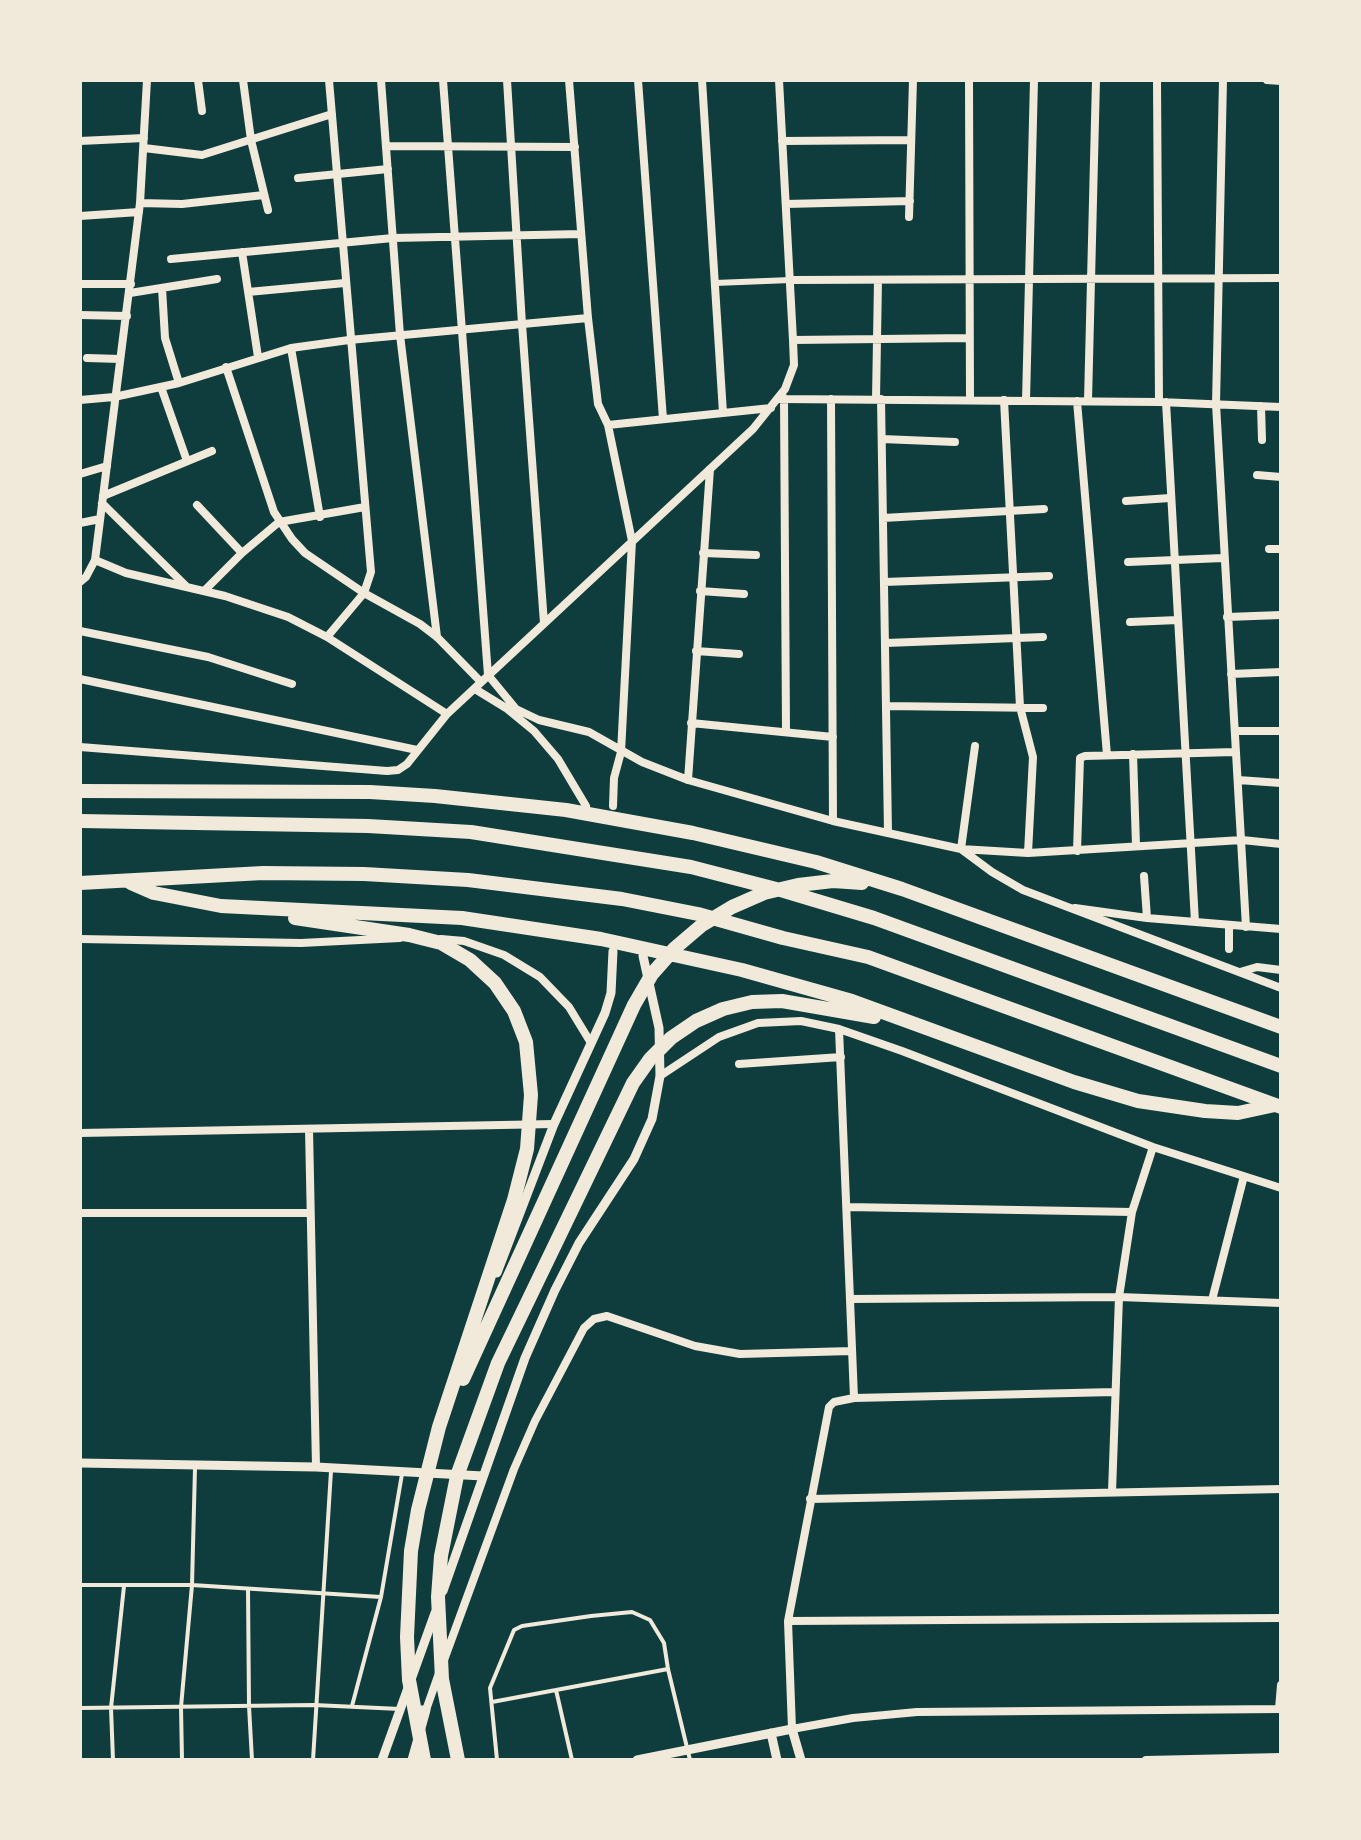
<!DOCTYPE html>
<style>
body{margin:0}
#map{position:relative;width:1361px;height:1840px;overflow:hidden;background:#0f3d3e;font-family:Arial,sans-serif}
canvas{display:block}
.frame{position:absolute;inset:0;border:82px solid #f1e9da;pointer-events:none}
</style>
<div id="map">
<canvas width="1361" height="1840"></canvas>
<div class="frame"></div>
</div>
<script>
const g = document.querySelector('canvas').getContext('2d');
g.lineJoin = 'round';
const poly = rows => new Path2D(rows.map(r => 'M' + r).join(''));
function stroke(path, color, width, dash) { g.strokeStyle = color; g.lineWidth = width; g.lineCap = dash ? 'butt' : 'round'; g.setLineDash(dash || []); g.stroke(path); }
stroke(poly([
 [80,1585,192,1585,381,1597],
 [248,1589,249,1706,252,1760],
 [556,1690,572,1760],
 [492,1702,668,1669],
 [352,1706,381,1597,402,1474],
 [80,1708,314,1705,400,1709],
 [113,1760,111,1708,124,1586],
 [182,1760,181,1707,192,1585,195,1468],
 [313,1760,331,1471],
 [497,1760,490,1688,514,1630,522,1626,591,1616,632,1612,650,1620,664,1643,668,1669,690,1760]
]), '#f1e9da', 4);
stroke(poly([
 [715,283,791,280]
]), '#f1e9da', 6);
stroke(poly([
 [198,80,202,111],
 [243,80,251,140,268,210],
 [381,80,400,335,437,637],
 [443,80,488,675,516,709,539,720,589,732,642,762,688,780,833,821,961,849,1028,853,1242,840,1281,844],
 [507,80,522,324,544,623],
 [569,80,588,318,598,404,608,425,632,541,621,752,614,778,613,806],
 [638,80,663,419],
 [702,80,723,413],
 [969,80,970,400],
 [1157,80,1159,402],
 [1223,80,1216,404,1246,927],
 [1267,80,1281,81],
 [80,141,144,138],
 [782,141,911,140],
 [386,146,575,147],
 [144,148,202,155,332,114],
 [298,178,388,169],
 [140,203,182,204,264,195],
 [786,204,910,201],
 [80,216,139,212],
 [909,217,913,80],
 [242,252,258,357],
 [171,259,393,238,581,234],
 [791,280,1281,278],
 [80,284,131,284],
 [162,288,165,338,179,383],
 [248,292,345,283],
 [130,293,217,279],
 [80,315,127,316],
 [793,340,969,338],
 [291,348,320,517],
 [87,358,120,359],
 [226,367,274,512,292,539,305,553,364,593,420,624,437,637,481,682],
 [161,387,187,461],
 [784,398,786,732],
 [779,399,1159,402,1281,407],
 [831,399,833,821],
 [876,399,878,280],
 [881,399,888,832],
 [80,400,114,397,179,383,291,348,349,340,588,318],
 [1004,400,1020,707,1033,757,1028,853],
 [1026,401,1034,80],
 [1077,401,1107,755],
 [1088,401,1096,80],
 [1166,402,1195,922],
 [1261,406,1262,440],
 [608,425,771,408],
 [882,439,955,442],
 [80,474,107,466],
 [1257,475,1281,477],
 [103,496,212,451],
 [1126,501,1170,498],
 [102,503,187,587],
 [197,505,242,553],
 [883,518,1044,509],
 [80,523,100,519],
 [1269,549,1281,549],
 [703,553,756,555],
 [95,560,126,573,225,596,288,617,327,637,447,714],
 [1128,562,1223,558],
 [80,582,86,577,95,560,140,203,147,80],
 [884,582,1049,576],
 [204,591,242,553,279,522,365,507],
 [700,591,744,594],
 [1227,617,1281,615],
 [1130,622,1178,620],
 [80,631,208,657,292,684],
 [327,637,364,593,371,572,329,80],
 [886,643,1043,637],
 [696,651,739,654],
 [1231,674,1281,672],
 [80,679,417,750],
 [475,689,506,708,534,731,558,759,586,806],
 [887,706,1043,708],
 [691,723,833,737],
 [1235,731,1281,731],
 [975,746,961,849,992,872,1023,890,1281,988],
 [80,747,387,771,398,770,407,764,447,714,753,429,785,389,794,365,793,340,779,80],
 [1133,754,1136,845],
 [688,780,710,469],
 [1238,780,1281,783],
 [1077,851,1080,758,1085,756,1235,752],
 [1144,876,1147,918],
 [1075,908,1147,918,1281,929],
 [1229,925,1229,949],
 [80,939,301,943,400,938],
 [441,939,464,941,504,955,540,977,569,1007,591,1043],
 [1240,972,1257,967,1281,970],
 [839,1029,854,1398],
 [739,1064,841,1057],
 [660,1076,719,1037,758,1023,801,1021,839,1029,902,1051,1153,1147,1281,1188],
 [309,1129,316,1467],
 [80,1133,554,1124],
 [847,1207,1132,1212],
 [80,1213,310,1213],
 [850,1299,1119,1297,1281,1303],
 [1212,1300,1244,1176],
 [1115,1392,854,1398,834,1402,829,1407,788,1621,792,1729,853,1718,917,1712,1281,1709],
 [1112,1492,1119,1297,1132,1212,1153,1147],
 [810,1499,1281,1489],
 [788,1621,1281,1618],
 [444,1660,514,1469,535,1421,584,1328,594,1319,607,1316,695,1346,740,1354,852,1351],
 [1279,1709,1281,1685],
 [426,1710,439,1673],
 [1146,1760,1281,1757]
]), '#f1e9da', 8);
stroke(poly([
 [497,1273,554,1124,605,1013,611,993,613,951],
 [80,1463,316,1467,483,1476],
 [443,1591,525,1358,555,1290,579,1243,634,1159,652,1119,660,1076,659,1028,643,956],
 [771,1733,777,1760],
 [382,1760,435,1613],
 [412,1760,426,1710,413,1710],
 [637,1760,792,1729,801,1760]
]), '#f1e9da', 9);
stroke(poly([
 [80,791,370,792,435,796,566,810,693,833,816,862,902,889,1281,1027],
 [80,821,368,826,471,832,691,867,784,891,874,918,1281,1066],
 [80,883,263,873,364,874,468,880,622,899,698,914,783,938,868,957,1281,1107],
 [131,883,154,893,221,906,462,918,601,939,742,970,852,1001,1074,1082,1138,1101,1205,1111,1238,1113,1275,1105],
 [295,918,409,935,441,943,470,960,495,983,514,1011,526,1042,531,1095,527,1149,514,1200,439,1427,418,1510,411,1551,407,1637,409,1680,424,1760],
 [463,1379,634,1005,652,974,675,948,702,925,732,907,764,893,798,885,833,881,862,883],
 [458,1760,442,1679,438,1597,441,1556,457,1476,498,1363,633,1083,650,1059,671,1038,696,1021,723,1009,752,1002,782,1001,874,1017]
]), '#f1e9da', 14);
</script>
